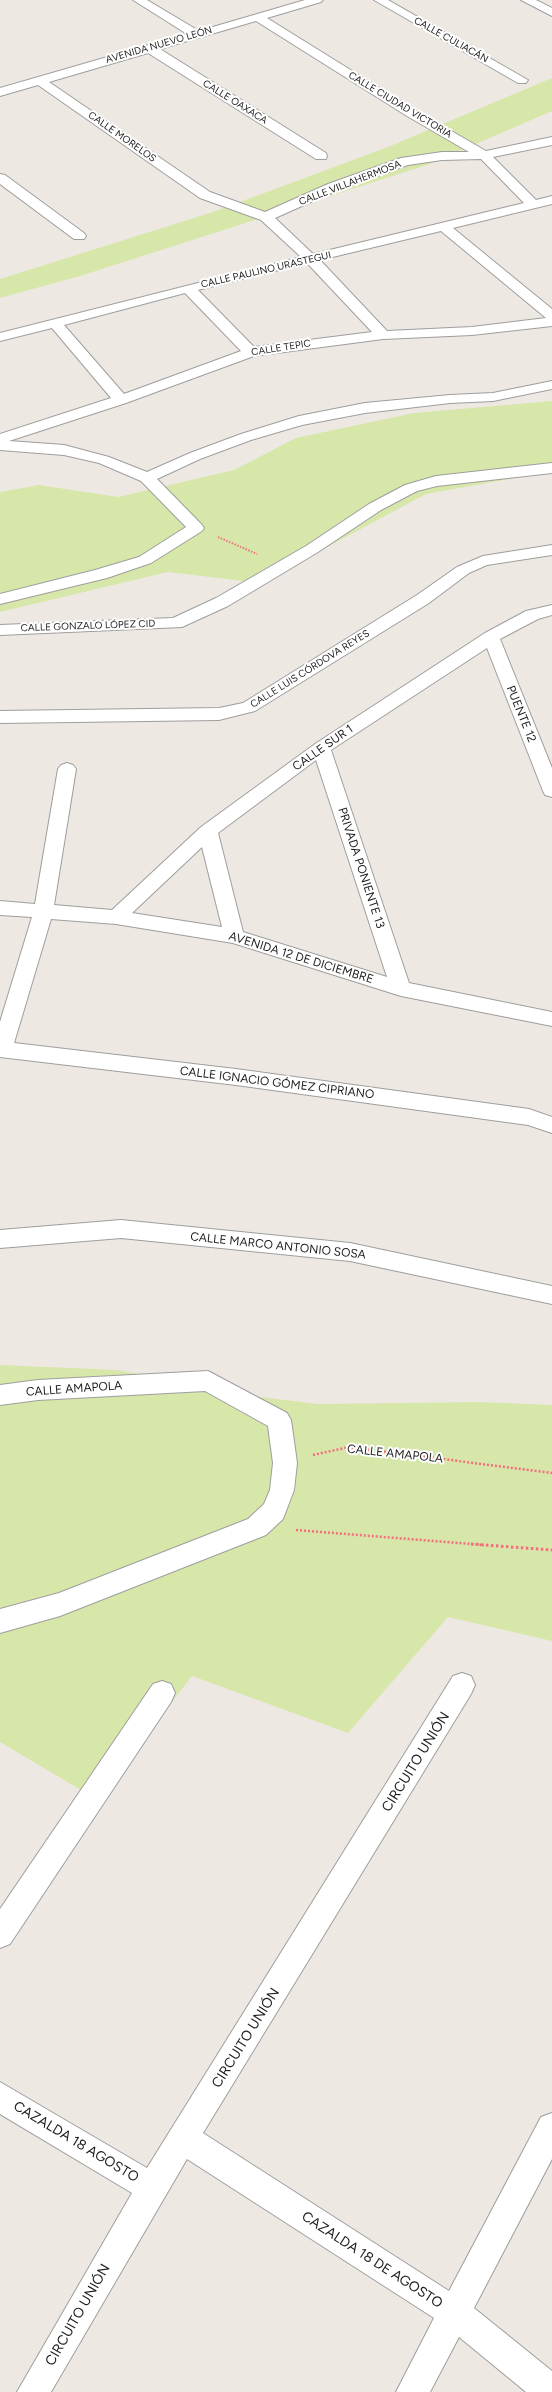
<!DOCTYPE html>
<meta charset="utf-8">
<style>
body{margin:0}
canvas{display:block;background:#eee8e3}
</style>
<canvas width="552" height="2392"></canvas>
<script>
const g = document.querySelector('canvas').getContext('2d');
g.lineJoin = 'round';
function fillPath(path, color) { g.fillStyle = color; g.fill(path, 'evenodd'); }
const poly = rows => new Path2D(rows.map(r => 'M' + r).join(''));
function stroke(path, color, width, dash) { g.strokeStyle = color; g.lineWidth = width; g.lineCap = dash ? 'butt' : 'round'; g.setLineDash(dash || []); g.stroke(path); }
function label(font, color, halo, rows, align = 'center') {
  g.font = font + ' Figtree,sans-serif'; g.lineWidth = 4; g.setLineDash([]); g.textBaseline = 'middle'; g.strokeStyle = halo; g.fillStyle = color; for (const [text, x, y, turn = 0] of rows) {
    g.save(); g.translate(x, y); g.rotate((+turn || 0) * Math.PI / 180); g.textAlign = isNaN(turn) ? turn : align; if (halo) g.strokeText(text, 0, 0); g.fillText(text, 0, 0); g.restore();
  }
}
fillPath(poly([
 [552,78,552,111,430,164,80,276,0,298,0,279,213,212,388,147],
 [552,401,552,473,537,474,426,494,299,562,251,582,168,572,0,612,0,492,39,485,118,497,234,470,296,438,414,413],
 [0,1365,118,1370,235,1394,318,1404,480,1402,552,1405,552,1641,448,1617,348,1733,192,1676,96,1799,0,1742]
]), '#d7e7aa');
const minor = poly([
 [133,0,147,0,199,31,305,0,323,0,321,2,267,18,415,110,486,151,552,137,552,145,493,157,536,200,552,196,552,204,453,228,552,309,552,326,472,335,383,339,254,356,126,403,9,441,64,445,109,457,147,472,190,453,241,434,299,416,365,403,450,395,493,393,552,381,552,389,493,401,450,403,365,413,302,425,251,440,200,459,157,479,202,525,204,528,202,531,151,563,107,578,0,604,0,594,95,570,139,557,186,527,141,481,99,463,64,455,0,450,0,434,111,398,52,328,0,341,0,333,301,257,261,220,200,198,38,85,0,96,0,88,187,34,133,0],
 [256,21,407,116,469,152,442,152,401,158,328,184,265,212,210,192,49,82,148,53,316,159,326,159,327,156,326,153,160,49,256,21],
 [481,159,524,203,313,254,275,218,338,190,408,165,442,160,481,159],
 [441,231,546,318,472,327,387,331,320,260,441,231],
 [307,263,372,332,254,347,198,290,307,263],
 [185,293,241,351,124,394,64,325,185,293],
 [374,0,388,0,528,80,526,83,518,83,374,0],
 [521,0,536,0,552,8,552,16,521,0],
 [0,174,5,175,84,233,86,236,84,239,74,239,0,184,0,174],
 [552,463,552,473,437,486,417,491,381,510,318,552,228,606,182,627,0,635,0,625,173,618,216,598,306,546,369,504,405,485,436,476,552,463],
 [552,545,552,555,487,565,469,573,429,603,255,711,219,720,0,723,0,711,219,708,243,703,417,595,457,567,483,556,552,545],
 [552,605,552,615,538,619,500,639,552,768,552,797,545,795,543,791,487,648,331,750,409,983,552,1012,552,1026,401,996,233,943,116,924,51,919,14,1043,236,1069,529,1109,552,1117,552,1133,528,1125,236,1085,0,1057,0,1022,32,917,0,915,0,901,35,904,58,769,61,765,67,763,73,765,76,769,54,905,112,910,201,827,315,744,485,633,526,611,552,605],
 [316,760,387,977,243,932,218,833,316,760],
 [202,847,222,927,132,913,202,847],
 [121,1220,350,1243,552,1286,552,1304,350,1261,121,1238,0,1248,0,1230,121,1220],
 [208,1371,287,1413,291,1420,297,1463,294,1490,283,1519,266,1535,60,1616,0,1633,0,1609,59,1593,248,1519,264,1504,270,1490,273,1463,268,1426,205,1391,38,1400,0,1405,0,1385,38,1380,208,1371],
 [462,1673,471,1676,475,1685,471,1694,203,2133,449,2291,541,2117,552,2113,552,2159,474,2308,552,2371,552,2392,526,2392,459,2337,430,2392,396,2392,434,2318,187,2159,51,2392,17,2392,132,2193,0,2114,0,2082,147,2168,453,1676,462,1673],
 [162,1681,171,1684,175,1693,171,1702,10,1944,0,1948,0,1909,153,1684,162,1681]
]);
stroke(minor, '#9e9e9e', 2);
stroke(poly([
 [218,537,257,554]
]), '#f56d7f', 2, [1.5, 1.5]);
stroke(poly([
 [313,1455,349,1447,552,1473],
 [296,1530,484,1545]
]), '#f56d7f', 2.5, [2, 2]);
stroke(poly([
 [471,1544,552,1550]
]), '#f56d7f', 3, [2.5, 2.5]);
fillPath(minor, '#fff');
label('10px', '#1d1d1d', '#fff', [
 ["CALLE CULIACÁN",451,40,29],
 ["AVENIDA NUEVO LEÓN",159,45,-16],
 ["CALLE OAXACA",235,102,32],
 ["CALLE CIUDAD VICTORIA",400,105,31],
 ["CALLE MORELOS",122,137,35],
 ["CALLE VILLAHERMOSA",350,183,-21],
 ["CALLE PAULINO URASTEGUI",266,270,-13],
 ["CALLE TEPIC",281,348,-9],
 ["CALLE GONZALO LÓPEZ CID",88,626,-2],
 ["CALLE LUIS CÓRDOVA REYES",310,669,-32]
]);
label('12px', '#1d1d1d', '#fff', [
 ["PUENTE 12",521,714,68],
 ["CALLE SUR 1",323,748,-35],
 ["PRIVADA PONIENTE 13",361,868,72],
 ["AVENIDA 12 DE DICIEMBRE",301,958,17],
 ["CALLE IGNACIO GÓMEZ CIPRIANO",277,1083,7],
 ["CALLE MARCO ANTONIO SOSA",278,1246,6],
 ["CALLE AMAPOLA",74,1389,-4],
 ["CALLE AMAPOLA",395,1454,6]
]);
label('14px', '#1d1d1d', '#fff', [
 ["CIRCUITO UNIÓN",416,1762,-58],
 ["CIRCUITO UNIÓN",246,2038,-58],
 ["CAZALDA 18 AGOSTO",76,2142,31],
 ["CAZALDA 18 DE AGOSTO",372,2260,33],
 ["CIRCUITO UNIÓN",78,2315,-60]
]);
</script>
